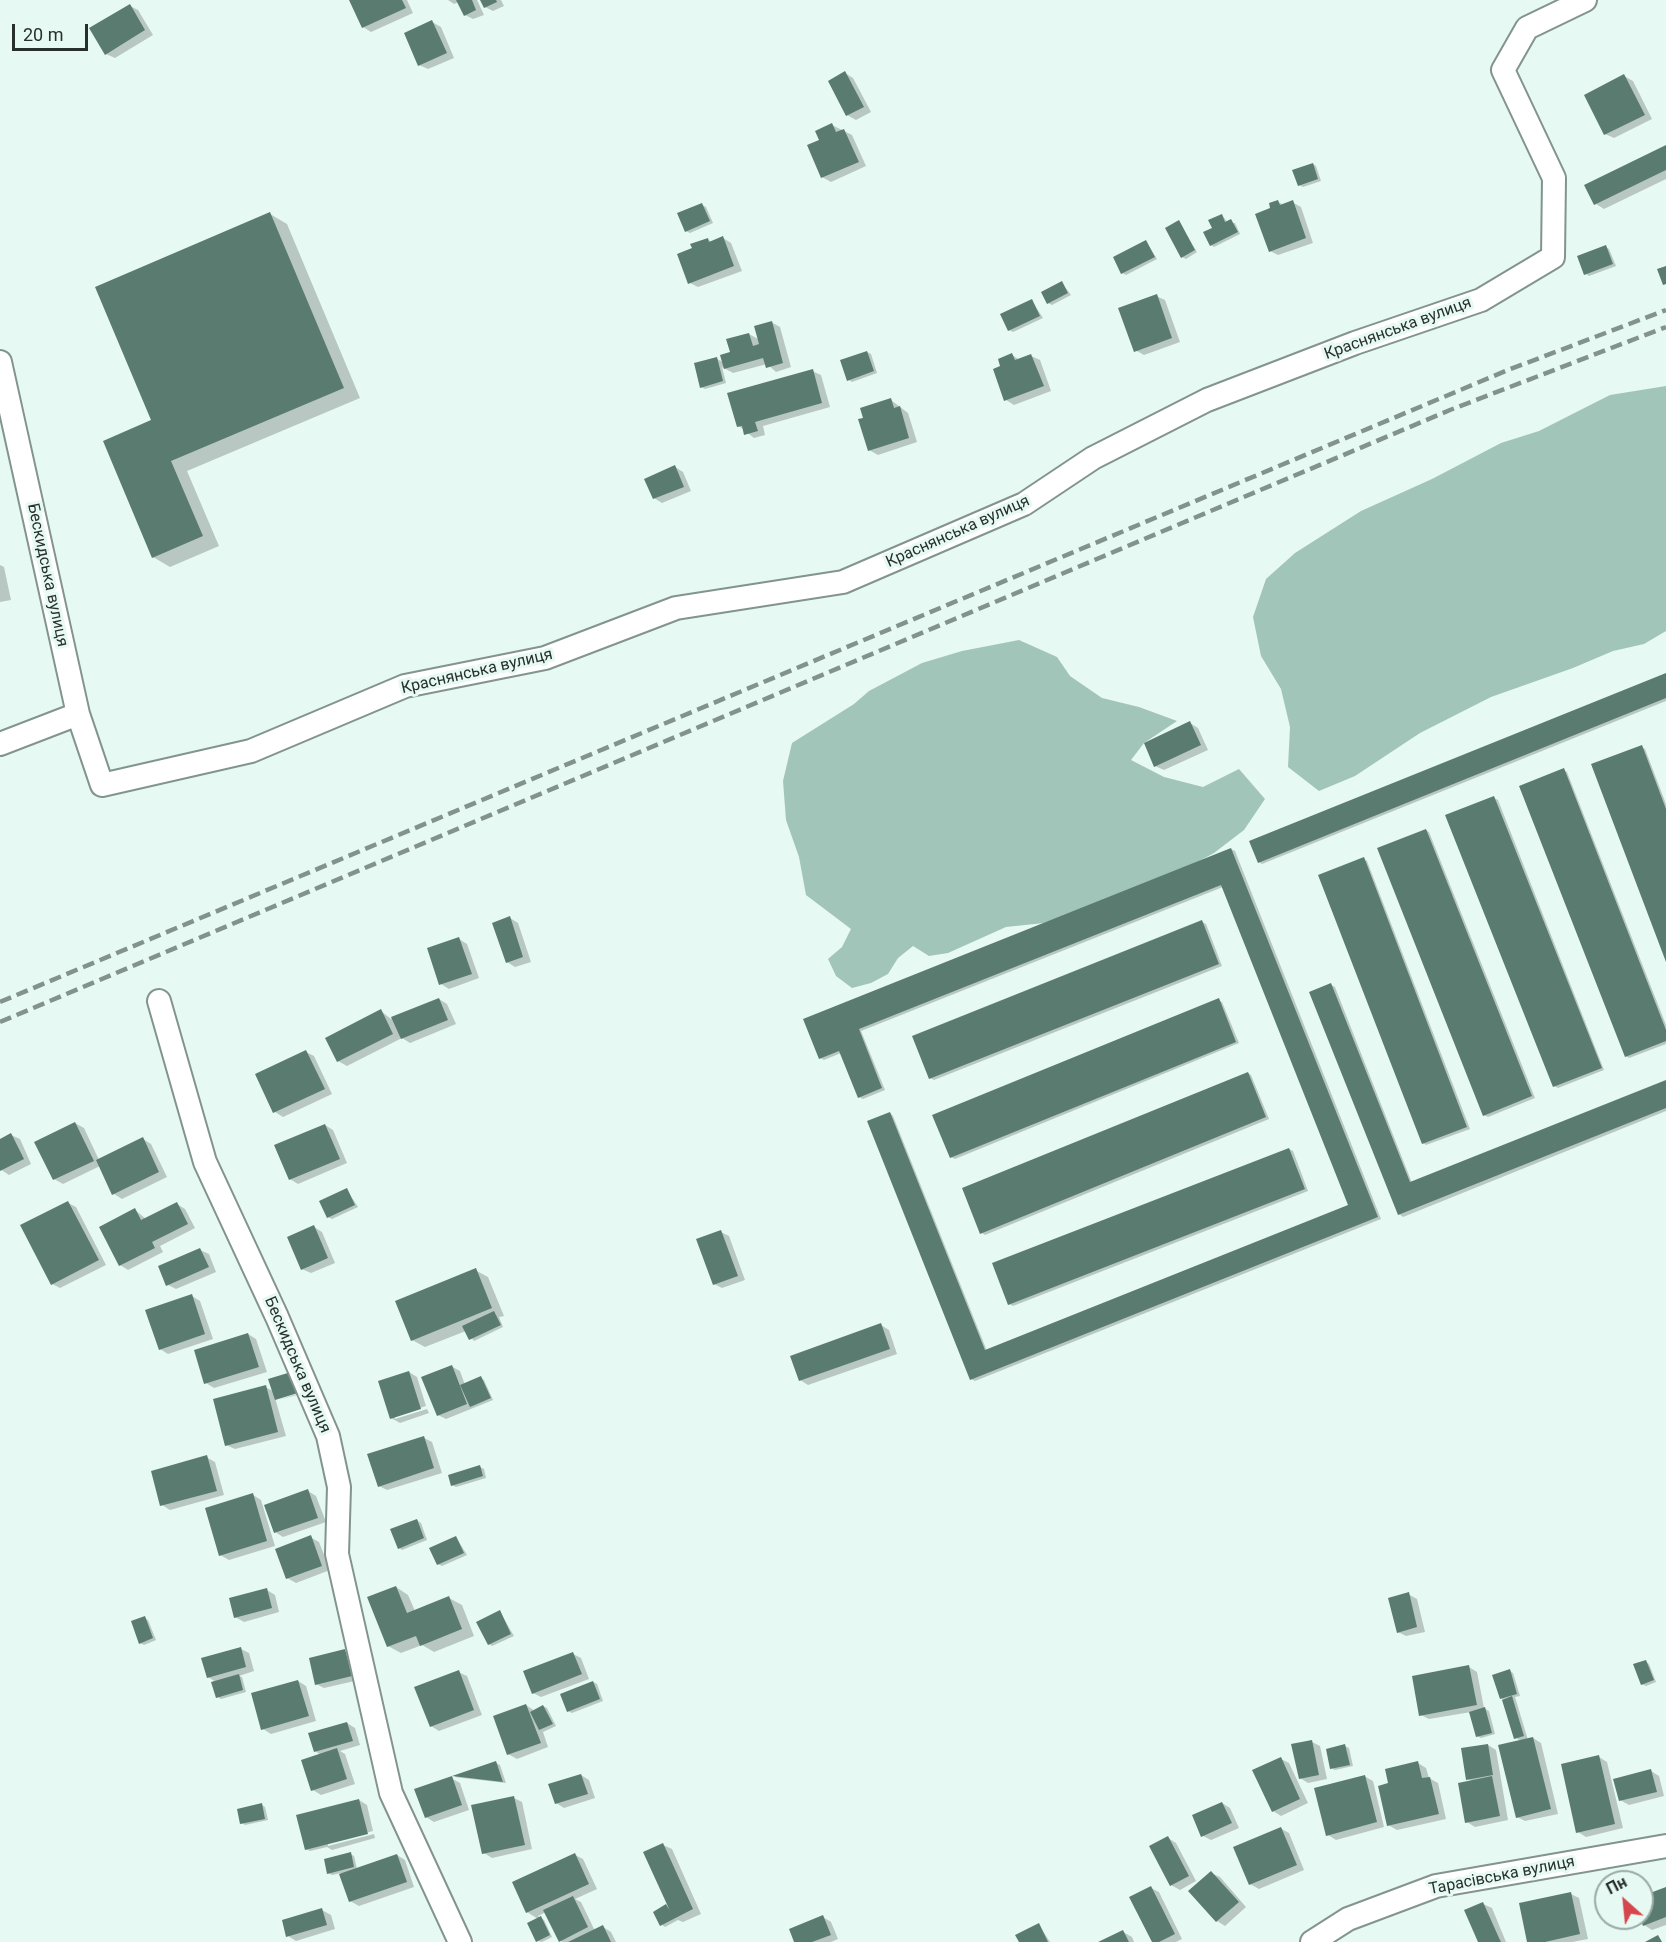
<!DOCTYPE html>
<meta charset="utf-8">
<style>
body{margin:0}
#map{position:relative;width:1666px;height:1942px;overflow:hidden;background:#e6f9f2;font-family:Roboto,sans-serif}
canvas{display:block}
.north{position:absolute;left:1594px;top:1870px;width:60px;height:60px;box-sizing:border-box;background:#e6f9f2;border:2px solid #9aa9a3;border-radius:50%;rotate:333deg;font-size:16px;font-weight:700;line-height:24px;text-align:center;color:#28302d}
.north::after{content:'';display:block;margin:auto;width:21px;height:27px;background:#d6464d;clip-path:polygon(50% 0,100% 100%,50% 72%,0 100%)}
.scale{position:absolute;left:12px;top:24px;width:76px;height:27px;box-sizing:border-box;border:3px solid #28302d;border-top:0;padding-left:8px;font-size:18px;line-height:21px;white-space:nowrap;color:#28302d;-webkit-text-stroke:4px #e6f9f2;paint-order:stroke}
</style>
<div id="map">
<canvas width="1666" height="1942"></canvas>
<div class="north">Пн</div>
<div class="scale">20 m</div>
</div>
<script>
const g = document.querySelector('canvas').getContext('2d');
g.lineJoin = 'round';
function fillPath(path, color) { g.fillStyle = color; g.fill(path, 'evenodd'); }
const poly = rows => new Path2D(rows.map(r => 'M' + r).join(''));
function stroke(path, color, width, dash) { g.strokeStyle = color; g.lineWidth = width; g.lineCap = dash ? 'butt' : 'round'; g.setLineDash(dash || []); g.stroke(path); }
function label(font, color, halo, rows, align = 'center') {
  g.font = font + ' Roboto,sans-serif'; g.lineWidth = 6; g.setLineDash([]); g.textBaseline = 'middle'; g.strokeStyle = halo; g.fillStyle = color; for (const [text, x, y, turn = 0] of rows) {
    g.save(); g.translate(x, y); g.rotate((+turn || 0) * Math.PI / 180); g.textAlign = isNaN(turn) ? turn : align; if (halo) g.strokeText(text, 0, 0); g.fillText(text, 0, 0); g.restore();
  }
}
fillPath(poly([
 [1666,386,1666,631,1644,644,1613,651,1573,668,1491,697,1420,733,1355,776,1319,791,1288,767,1290,727,1281,689,1261,656,1253,617,1266,579,1295,553,1361,511,1432,479,1501,443,1539,431,1610,395],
 [1019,640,1057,657,1070,676,1102,698,1139,707,1177,721,1144,743,1131,760,1164,777,1203,787,1239,769,1265,799,1244,830,1214,853,1179,872,1044,923,1006,927,948,953,929,956,913,946,898,958,888,974,871,983,852,988,836,976,828,959,842,947,851,929,806,895,799,857,786,820,783,781,792,743,854,704,869,691,922,663,962,651]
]), '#a2c5b9');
fillPath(poly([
 [350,0,407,0,413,13,371,32,363,27],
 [448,0,477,0,484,15,473,19,465,15,459,2,454,4],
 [482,0,501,0,504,6,493,11,485,7],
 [130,6,138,10,153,35,115,58,106,54],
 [432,22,441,27,454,58,428,69,419,65],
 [845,73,853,78,871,112,856,120,847,115],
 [1624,76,1633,81,1652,119,1614,138,1605,134],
 [832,125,852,135,866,166,831,182,822,177,821,140],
 [1666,147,1666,179,1604,209,1596,204],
 [1313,164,1316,166,1321,181,1303,187,1299,185],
 [1278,202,1284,205,1292,202,1301,207,1313,243,1278,255,1270,251,1272,209],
 [702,205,706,207,713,223,690,233,686,231],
 [270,214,287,224,360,398,187,471,219,546,170,567,153,557,153,421],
 [1222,215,1228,223,1235,223,1240,234,1214,247,1211,245,1214,229],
 [1179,222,1197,252,1186,259,1182,257],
 [723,238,731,243,742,271,698,287,690,283,694,249,707,239,712,242],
 [1146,242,1157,259,1126,275,1122,273],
 [1606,247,1609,249,1616,266,1589,276,1586,274],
 [1062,283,1071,295,1052,305,1048,303],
 [1156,296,1165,300,1180,342,1144,355,1135,350],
 [1032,301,1043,318,1013,332,1009,330],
 [771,322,780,327,791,367,776,372,767,364,733,373,722,367,726,383,705,389,701,387,717,359,723,362,749,334,760,340],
 [867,352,871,354,877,373,852,382,849,380],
 [1012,355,1020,360,1031,356,1040,360,1051,391,1014,405,1006,400],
 [812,371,821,375,830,407,763,426,765,435,754,438,739,426],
 [891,400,908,413,917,442,878,455,869,450,865,419],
 [675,467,683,472,691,491,662,503,654,498],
 [0,565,4,567,11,600,0,602],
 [1666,674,1666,701,1262,864,1259,862],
 [1190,723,1198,728,1208,750,1164,770,1155,766],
 [1642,747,1645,749,1666,804,1666,958],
 [1564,770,1567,772,1666,1025,1666,1044,1629,1058,1626,1056],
 [1494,798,1498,800,1604,1070,1558,1088,1554,1086],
 [1426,830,1429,832,1535,1098,1488,1117,1484,1115],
 [1231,849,1235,851,1381,1219,975,1381,971,1379,890,1113,893,1116,987,1351,1350,1206,1223,887,861,1031,885,1090,863,1099,859,1097,841,1053,824,1060,820,1058,805,1020],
 [1364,859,1367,861,1470,1129,1426,1145,1423,1143],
 [510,918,518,923,531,962,515,967,507,962],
 [1202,922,1206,924,1222,966,934,1080,930,1078],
 [459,939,467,944,479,978,449,989,441,984],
 [1331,985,1335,987,1412,1183,1666,1081,1666,1111,1403,1217,1399,1214,1311,993],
 [439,999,447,1004,456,1024,410,1043,402,1038,347,1066,338,1061,381,1011,391,1019],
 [1218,1000,1222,1002,1239,1043,955,1159,951,1157],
 [306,1052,314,1056,332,1094,283,1117,275,1112,257,1075],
 [1248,1073,1251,1075,1269,1119,985,1235,982,1233],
 [75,1123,84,1128,99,1160,143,1139,151,1144,167,1177,122,1199,114,1194,100,1166,63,1184,54,1179,36,1142],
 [325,1125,333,1130,347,1163,298,1184,290,1179],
 [11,1135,20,1139,31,1164,9,1175,0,1169,0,1140],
 [1289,1149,1293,1151,1308,1191,1013,1306,1009,1304],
 [347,1190,358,1207,332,1219,328,1217],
 [68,1203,76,1207,106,1265,60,1288,52,1284],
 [177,1204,185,1209,195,1228,160,1246,163,1252,128,1270,120,1265,135,1210,146,1219],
 [314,1227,322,1232,335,1263,311,1273,302,1269],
 [721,1232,729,1236,745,1280,722,1288,714,1284],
 [200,1250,209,1254,216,1272,176,1289,168,1285],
 [475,1270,488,1277,504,1316,499,1317,503,1327,474,1341,466,1331,425,1347,412,1340],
 [192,1296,200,1301,213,1339,168,1354,160,1349],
 [881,1325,889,1330,897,1354,808,1385,800,1380],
 [248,1334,256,1339,267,1372,214,1388,206,1383],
 [451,1366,460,1371,465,1385,481,1378,484,1380,493,1400,446,1419,438,1415],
 [409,1372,417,1377,426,1406,395,1416,395,1419,427,1409,429,1413,400,1423,391,1418],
 [265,1387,273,1391,286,1436,235,1449,226,1445],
 [300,1393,301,1394,278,1400],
 [424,1438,432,1442,442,1473,387,1490,379,1486],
 [206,1457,215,1462,224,1495,170,1510,162,1505],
 [480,1467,484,1469,486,1478,456,1487,452,1485],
 [308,1491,316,1496,326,1522,283,1537,275,1532],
 [253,1495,261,1500,275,1546,229,1560,220,1555],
 [417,1520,421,1523,427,1540,402,1550,399,1548],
 [310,1537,319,1542,330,1570,296,1583,287,1578],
 [456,1537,467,1555,442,1566,438,1564],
 [396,1587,408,1595,415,1611,449,1598,462,1605,474,1636,434,1652,422,1645,401,1653,388,1646],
 [267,1590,275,1595,279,1612,244,1622,235,1617],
 [1408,1594,1417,1599,1425,1632,1406,1636,1398,1632],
 [500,1612,514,1636,492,1646,489,1644],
 [144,1618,148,1620,156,1640,144,1645,140,1643],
 [241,1649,249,1653,254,1671,239,1676,242,1677,246,1692,221,1699,218,1697,216,1682,208,1677],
 [345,1651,354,1656,359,1680,324,1688,316,1684],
 [573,1654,581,1658,589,1679,541,1697,533,1693],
 [1645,1661,1649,1664,1656,1682,1646,1686,1642,1684],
 [1469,1667,1477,1672,1484,1708,1489,1711,1495,1734,1481,1738,1477,1736,1471,1712,1429,1719,1421,1715],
 [1510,1671,1513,1673,1520,1696,1515,1697,1528,1740,1533,1738,1541,1743,1558,1814,1525,1821,1517,1817,1521,1741,1516,1738,1494,1676],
 [458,1672,467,1676,482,1715,439,1731,431,1726],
 [298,1681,306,1686,316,1721,271,1734,263,1729],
 [593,1682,597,1684,603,1701,572,1713,568,1711],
 [526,1705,535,1711,543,1706,547,1708,556,1726,543,1732,548,1747,517,1759,508,1754],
 [347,1723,355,1728,360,1745,340,1751,345,1754,355,1784,321,1795,313,1790,321,1755,315,1751],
 [1312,1742,1320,1746,1327,1779,1308,1783,1300,1778],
 [1488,1745,1496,1750,1508,1820,1475,1827,1467,1822,1472,1781,1468,1779],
 [1345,1746,1349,1748,1353,1766,1335,1770,1331,1768],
 [1599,1757,1607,1762,1623,1828,1586,1837,1578,1832],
 [1281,1759,1289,1763,1308,1803,1281,1816,1273,1811],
 [496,1763,500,1765,506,1783,454,1777],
 [1418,1763,1426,1768,1429,1778,1438,1783,1446,1819,1397,1830,1388,1825,1390,1784],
 [1651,1771,1659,1776,1664,1796,1629,1805,1620,1800],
 [581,1775,589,1780,595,1798,564,1808,556,1803],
 [1364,1776,1373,1781,1384,1827,1336,1840,1328,1835],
 [451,1778,460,1783,469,1810,434,1822,426,1817],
 [514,1798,522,1802,532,1849,492,1858,484,1853],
 [359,1800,367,1805,373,1831,328,1843,328,1846,374,1834,375,1838,332,1850,327,1847,310,1851,306,1849],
 [1222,1803,1230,1808,1239,1828,1211,1840,1203,1836],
 [262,1805,265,1807,268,1820,245,1825,242,1823],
 [1280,1828,1289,1833,1304,1870,1259,1889,1250,1884],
 [1168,1838,1176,1843,1196,1881,1180,1890,1171,1885],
 [663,1845,672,1849,701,1914,683,1922,678,1920,665,1927,662,1925,666,1906,671,1909],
 [350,1854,354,1856,357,1869,397,1855,405,1860,414,1887,359,1906,350,1901,341,1873,332,1875,328,1873],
 [575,1855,583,1859,597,1889,575,1899,581,1902,595,1931,603,1927,611,1932,616,1942,562,1942,546,1912,538,1916,544,1920,552,1937,542,1942,537,1941,538,1919,527,1912],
 [1211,1873,1220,1877,1246,1907,1225,1926,1217,1921],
 [1151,1888,1159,1892,1182,1939,1176,1942,1153,1942],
 [1666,1889,1666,1925,1652,1930,1644,1925,1641,1918,1642,1898],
 [1571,1894,1579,1898,1588,1939,1572,1942,1529,1942],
 [1483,1904,1492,1908,1506,1942,1480,1942],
 [322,1910,331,1915,335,1929,296,1941,288,1936],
 [823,1917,831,1922,838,1939,831,1942,795,1942],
 [1039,1925,1050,1942,1021,1942],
 [1123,1932,1132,1937,1134,1942,1102,1942]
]), '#0003');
fillPath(poly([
 [349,0,402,0,406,8,362,28],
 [456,0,472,0,476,10,464,16],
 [480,0,496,0,497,2,484,8],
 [130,4,145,30,105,55,89,28],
 [432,20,447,53,418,66,404,33],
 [845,71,864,107,846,116,828,81],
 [1624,74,1645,115,1604,135,1584,95],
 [832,123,836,132,844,129,859,162,821,178,807,145,819,140,815,131],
 [1666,145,1666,170,1594,205,1584,185],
 [1313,163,1318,179,1298,186,1292,170],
 [1278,200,1280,205,1293,200,1306,238,1269,252,1255,214,1270,208,1269,203],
 [702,203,710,221,685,232,677,213],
 [270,212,344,388,171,461,203,536,152,558,103,441,151,420,95,287],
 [1222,214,1225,222,1231,219,1238,232,1210,246,1203,232,1212,228,1208,220],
 [1179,220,1195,250,1181,258,1165,228],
 [723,236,734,266,688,284,677,254,692,248,690,244,708,238,709,242],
 [1146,240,1155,257,1121,274,1113,257],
 [1606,245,1613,264,1584,275,1577,256],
 [1666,266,1666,284,1663,285,1657,269],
 [1062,281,1068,293,1047,304,1041,292],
 [1157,294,1172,338,1134,352,1118,308],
 [1032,299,1040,316,1008,331,1000,314],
 [772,321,783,363,766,368,763,358,724,369,720,355,730,352,726,339,749,333,753,346,759,344,754,326],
 [867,351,874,371,847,381,840,360],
 [1012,353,1015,360,1031,354,1044,386,1004,401,993,369,1000,366,998,359],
 [717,357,723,381,700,388,694,363],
 [813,369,822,403,755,422,758,431,744,435,742,426,737,427,727,393],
 [891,398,894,408,900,406,909,438,868,451,858,419,863,418,860,408],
 [675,465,684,487,653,499,644,479],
 [1666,673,1666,698,1258,863,1249,841],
 [1190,721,1201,745,1154,767,1144,743],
 [1642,745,1666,809,1666,962,1591,764],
 [1564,768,1666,1030,1666,1041,1625,1057,1519,786],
 [1494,796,1602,1068,1553,1087,1445,815],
 [1426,829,1532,1096,1483,1116,1377,848],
 [1231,848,1378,1217,970,1380,867,1121,890,1112,985,1350,1348,1205,1221,885,859,1029,882,1088,858,1098,839,1051,819,1059,803,1019],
 [1364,857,1467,1127,1422,1144,1318,875],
 [510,916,523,957,506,963,492,923],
 [1202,920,1219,964,929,1079,912,1036],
 [459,937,472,974,439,985,427,948],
 [1331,983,1410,1182,1666,1080,1666,1108,1398,1215,1309,992],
 [439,998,448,1020,401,1039,391,1017],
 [1219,998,1236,1042,950,1158,932,1115],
 [381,1009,393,1034,337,1062,325,1038],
 [306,1050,325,1089,273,1113,255,1074],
 [1248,1072,1266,1117,980,1234,962,1188],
 [75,1122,94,1161,53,1180,34,1142],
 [325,1124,340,1159,289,1180,274,1145],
 [11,1133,24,1159,0,1171,0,1139],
 [143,1137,159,1172,112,1195,96,1160],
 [1289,1148,1305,1189,1008,1305,992,1263],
 [347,1188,355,1205,327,1218,319,1201],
 [68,1201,99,1260,51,1285,20,1225],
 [177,1202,188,1224,152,1242,155,1248,119,1266,99,1227,135,1208,141,1220],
 [314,1225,328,1258,301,1270,287,1237],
 [721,1230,738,1276,713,1285,696,1239],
 [200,1248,209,1267,166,1286,158,1266],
 [476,1268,492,1308,411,1341,395,1301],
 [192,1294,205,1334,159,1350,145,1310],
 [494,1311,501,1325,469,1340,462,1326],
 [881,1323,890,1349,799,1381,790,1356],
 [248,1333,259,1367,204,1384,194,1350],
 [452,1365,467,1404,437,1416,421,1377],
 [409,1371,421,1409,390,1419,378,1381],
 [291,1372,298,1393,275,1400,268,1379],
 [481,1376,491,1398,470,1407,460,1385],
 [266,1385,278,1432,225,1446,213,1399],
 [424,1436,434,1468,378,1487,367,1454],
 [207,1455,217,1491,160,1506,151,1471],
 [480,1465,483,1476,451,1486,448,1475],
 [308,1489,318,1518,274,1533,264,1505],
 [253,1493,267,1541,219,1556,205,1508],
 [417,1519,424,1538,398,1549,390,1529],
 [311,1535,322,1566,286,1579,275,1549],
 [456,1536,464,1553,437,1565,429,1548],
 [396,1586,407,1613,449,1596,462,1629,420,1646,416,1636,387,1647,367,1597],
 [267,1588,272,1608,234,1618,229,1598],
 [1409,1592,1417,1627,1397,1633,1388,1598],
 [500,1610,511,1634,488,1645,476,1622],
 [145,1616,153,1638,139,1644,131,1621],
 [241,1647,246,1667,207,1678,201,1658],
 [345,1649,352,1676,315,1685,309,1658],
 [573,1652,582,1674,532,1694,523,1671],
 [1646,1660,1654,1680,1641,1685,1633,1664],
 [1469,1665,1477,1705,1419,1716,1412,1676],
 [1510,1669,1517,1694,1500,1699,1492,1675],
 [459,1670,474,1710,430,1727,414,1687],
 [239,1674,243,1690,216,1698,211,1682],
 [298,1680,309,1716,261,1730,251,1693],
 [593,1681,600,1699,567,1712,560,1694],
 [1512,1696,1524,1736,1514,1739,1502,1700],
 [526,1704,541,1743,507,1755,493,1716],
 [543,1705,553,1724,539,1730,530,1712],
 [1485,1707,1492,1733,1476,1737,1469,1712],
 [347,1722,353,1741,314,1752,308,1733],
 [1533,1737,1551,1809,1516,1818,1498,1745],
 [1312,1740,1319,1775,1299,1779,1291,1744],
 [1345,1744,1350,1765,1330,1769,1326,1749],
 [1488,1744,1493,1775,1466,1780,1461,1748],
 [337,1748,347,1779,311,1791,301,1760],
 [1599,1755,1615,1824,1576,1833,1561,1764],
 [1281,1757,1300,1799,1272,1812,1252,1770],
 [496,1761,503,1782,452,1776,462,1805,425,1818,414,1789,452,1776],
 [1418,1761,1422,1778,1430,1777,1439,1814,1387,1826,1378,1786,1388,1783,1385,1769],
 [1651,1769,1657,1792,1619,1801,1613,1779],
 [581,1774,588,1794,555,1804,548,1784],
 [1365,1775,1377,1822,1326,1836,1314,1788],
 [1492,1776,1500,1816,1465,1823,1458,1783],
 [514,1796,525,1845,482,1854,471,1805],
 [359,1799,368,1834,305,1850,296,1815],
 [1222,1802,1232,1823,1201,1837,1192,1815],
 [262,1803,265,1819,240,1824,237,1809],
 [1281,1827,1297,1865,1249,1885,1233,1847],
 [1168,1836,1189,1876,1170,1886,1149,1846],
 [663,1843,693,1909,660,1926,653,1912,666,1904,670,1911,643,1852],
 [351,1852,354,1867,327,1874,324,1859],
 [575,1853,589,1884,526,1913,512,1882],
 [397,1854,407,1882,349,1902,339,1874],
 [1211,1871,1239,1902,1216,1922,1188,1891],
 [1151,1886,1175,1934,1159,1942,1152,1942,1129,1897],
 [1666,1887,1666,1917,1643,1926,1640,1918,1642,1918,1642,1896],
 [1571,1892,1580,1934,1545,1942,1527,1942,1519,1903],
 [573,1896,588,1927,559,1942,543,1910],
 [1483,1902,1499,1938,1501,1942,1478,1942,1464,1910],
 [322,1908,327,1925,286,1937,282,1920],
 [823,1915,831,1935,812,1942,794,1942,789,1929],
 [541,1916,550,1935,536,1942,527,1923],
 [1039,1923,1048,1942,1019,1942,1015,1935],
 [603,1925,611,1942,568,1942],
 [1123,1930,1129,1942,1098,1942],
 [1658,1935,1662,1942,1645,1942]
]), '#5a7b70');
const minor = poly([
 [0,362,78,714,102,785,251,751,405,686,545,658,676,608,843,582,1024,504,1093,458,1207,400,1355,343,1481,300,1553,257,1554,178,1503,70,1527,28,1585,0],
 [0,744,78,714],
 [159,1001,205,1162,277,1317,328,1436,339,1487,337,1554,391,1793,460,1942],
 [1312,1942,1348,1919,1436,1886,1666,1846]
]);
stroke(minor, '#82948d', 26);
stroke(minor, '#fff', 22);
stroke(poly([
 [0,1002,1508,370,1666,310],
 [0,1022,1450,410,1666,327]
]), '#84928d', 4.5, [12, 6]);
label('16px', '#28302d', '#e6f9f2', [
 ["Краснянська вулиця",1398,329,-20],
 ["Краснянська вулиця",958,532,-24],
 ["Бескидська вулиця",47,575,78],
 ["Краснянська вулиця",477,672,-13],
 ["Бескидська вулиця",297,1365,67],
 ["Тарасівська вулиця",1502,1876,-11]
]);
</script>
